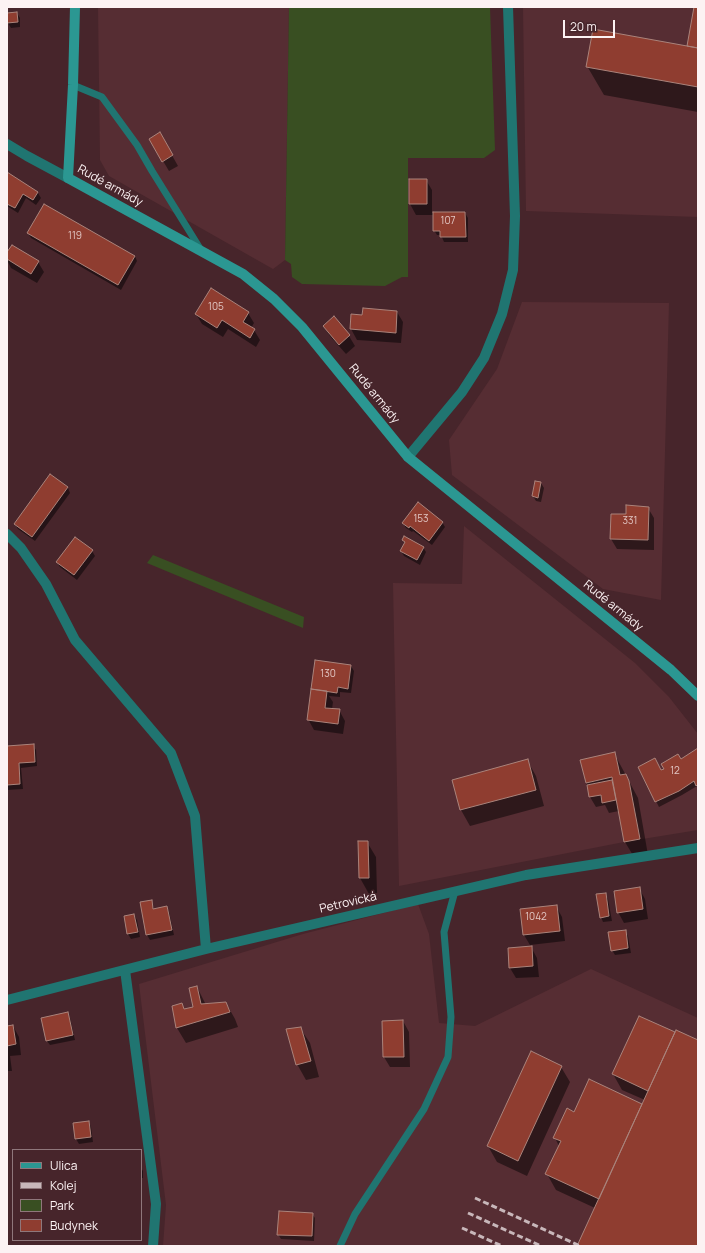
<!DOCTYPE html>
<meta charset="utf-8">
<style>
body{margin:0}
#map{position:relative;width:705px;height:1253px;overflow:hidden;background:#47252b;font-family:Manrope,sans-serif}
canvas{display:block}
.frame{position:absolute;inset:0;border:8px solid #fcf2f3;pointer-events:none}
.legend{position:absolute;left:12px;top:1149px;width:130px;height:92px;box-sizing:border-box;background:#47252b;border:1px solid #8f777b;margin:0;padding:5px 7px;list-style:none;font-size:12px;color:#fcf2f3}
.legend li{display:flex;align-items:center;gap:8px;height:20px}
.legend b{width:20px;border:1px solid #8f777b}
.scale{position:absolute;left:563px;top:20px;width:52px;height:18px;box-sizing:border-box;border:2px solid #fcf2f3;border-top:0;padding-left:5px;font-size:12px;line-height:14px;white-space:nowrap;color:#fcf2f3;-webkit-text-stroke:3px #47252b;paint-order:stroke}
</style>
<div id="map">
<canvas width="705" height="1253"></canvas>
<div class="frame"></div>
<ul class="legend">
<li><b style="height:5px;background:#2b9792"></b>Ulica</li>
<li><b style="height:5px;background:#c8b7ba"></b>Kolej</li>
<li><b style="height:11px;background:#394f22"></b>Park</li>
<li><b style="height:11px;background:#8f3d30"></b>Budynek</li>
</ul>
<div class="scale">20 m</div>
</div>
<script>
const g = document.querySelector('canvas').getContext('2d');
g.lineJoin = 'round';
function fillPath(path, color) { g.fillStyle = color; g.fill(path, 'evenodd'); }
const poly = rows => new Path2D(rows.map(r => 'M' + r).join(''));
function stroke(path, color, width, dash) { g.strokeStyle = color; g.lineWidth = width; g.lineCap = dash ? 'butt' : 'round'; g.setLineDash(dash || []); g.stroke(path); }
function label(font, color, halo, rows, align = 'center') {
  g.font = font + ' Manrope,sans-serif'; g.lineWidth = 3; g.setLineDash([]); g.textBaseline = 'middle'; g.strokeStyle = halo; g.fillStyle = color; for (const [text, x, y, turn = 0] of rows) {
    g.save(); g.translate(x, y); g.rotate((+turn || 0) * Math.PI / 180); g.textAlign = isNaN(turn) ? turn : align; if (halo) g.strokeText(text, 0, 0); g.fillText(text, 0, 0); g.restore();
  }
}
fillPath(poly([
 [98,7,289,7,285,260,273,269,109,176,100,160],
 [523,7,698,7,698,217,526,211],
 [522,302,669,303,661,600,603,589,452,475,449,440,497,369],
 [464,526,635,663,669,697,698,734,698,830,624,842,399,886,393,583,462,584],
 [418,904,429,934,439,1023,475,1026,591,969,698,1018,698,1246,163,1246,166,1205,139,984,303,934]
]), '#562d33');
fillPath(poly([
 [289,7,490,7,495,150,484,158,408,158,408,277,402,277,385,286,302,284,292,277,291,264,285,260],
 [153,555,304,617,303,628,147,563]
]), '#394f22');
fillPath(poly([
 [687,7,698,7,698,112,604,95,587,66,689,47,695,8],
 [17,13,20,18,20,27,11,28,8,23,7,14],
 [160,134,178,166,169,171,150,139],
 [7,173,38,193,41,198,36,205,26,198,18,213,7,206],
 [410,180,426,180,432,190,432,213,465,213,468,218,468,242,444,242,441,235,437,235,434,230,434,215,416,215,410,204],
 [28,233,135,256,137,261,121,290,31,238],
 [7,254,38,262,44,272,37,283,11,268,7,260],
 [397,312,403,322,401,343,357,340,351,329,352,315,363,316],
 [248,313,254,323,251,328,254,330,260,340,256,347,228,329,223,337,202,324,196,314],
 [334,318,349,336,355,346,346,354,330,336,324,326],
 [50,475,68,488,70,493,35,541,18,529,15,524],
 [536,482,541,483,544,488,541,502,536,501,533,496],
 [648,508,654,518,654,550,617,549,611,539,627,515],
 [442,522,445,527,432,545,413,531,412,532,406,528,403,523],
 [403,540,423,547,426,552,420,565,404,556,401,551,405,543],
 [92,551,95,556,77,580,60,567,57,562],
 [316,661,351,666,354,671,351,693,340,692,340,697,329,696,333,702,332,709,339,710,345,721,343,734,314,730,308,719],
 [33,745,36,750,37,766,21,768,23,789,7,790,7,747],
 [698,749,698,787,697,786,682,795,659,807,639,767,661,772],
 [614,753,638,798,648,855,634,857,625,842,619,811,609,813,605,805,596,807,590,797,581,761],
 [527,760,536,776,544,806,470,826,461,810,453,781],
 [367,842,376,857,377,893,369,894,360,878],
 [639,888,645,899,648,919,624,923,618,912],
 [605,894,608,899,612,921,603,922,601,917],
 [151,901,154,909,167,907,169,912,174,935,150,940,147,935,141,903],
 [556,906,562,917,565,941,530,945,524,935],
 [134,915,137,920,140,937,131,939,128,934,125,917],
 [625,931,628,936,631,953,615,955,612,950],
 [531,947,537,958,539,977,516,978,510,968],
 [197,987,206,1005,226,1003,235,1019,238,1027,186,1043,177,1028,174,1014,182,1004,185,1010,194,1008],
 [67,1013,70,1018,75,1040,50,1045,47,1041],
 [639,1017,676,1033,698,1041,698,1246,578,1246,595,1208,556,1190,547,1174,559,1146,555,1138,575,1113,589,1081,643,1105,645,1100,622,1090,613,1074],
 [403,1021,409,1032,410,1067,390,1067,384,1057],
 [13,1026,19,1037,21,1055,10,1056,12,1071,7,1071,7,1027],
 [300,1028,310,1043,319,1077,306,1080,297,1064],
 [561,1067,570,1082,527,1176,497,1162,488,1146],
 [89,1122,91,1127,93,1142,79,1144,76,1139],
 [141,1168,143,1171,143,1178,141,1178],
 [312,1214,315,1218,314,1241,281,1239,278,1234]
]), '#0007');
const building = poly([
 [694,7,698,7,698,48,687,46,694,7],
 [17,12,18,22,7,23,7,13,17,12],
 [593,29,698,48,698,87,586,67,593,29],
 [160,132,173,155,162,162,149,139,160,132],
 [7,172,38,192,33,200,23,194,15,208,7,204,7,172],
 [409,179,427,179,427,204,409,204,409,179],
 [44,204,135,256,118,285,27,233,44,204],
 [433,212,465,212,466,237,440,237,440,231,433,231,433,212],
 [12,245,39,261,31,274,7,259,7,252,12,245],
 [211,288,249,312,243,322,255,329,250,338,222,320,217,328,195,314,211,288],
 [363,308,397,311,396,333,350,329,351,314,362,315,363,308],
 [334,316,350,335,339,345,323,326,334,316],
 [50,474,68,487,32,537,14,524,50,474],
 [535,481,541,482,538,498,532,496,535,481],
 [418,502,443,522,429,541,410,526,409,528,402,523,418,502],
 [626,505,649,507,648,540,610,539,611,514,626,514,626,505],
 [404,536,424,547,417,560,400,551,405,542,402,540,404,536],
 [75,537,93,550,74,575,56,562,75,537],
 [315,660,351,665,348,689,338,687,337,693,311,689,315,660],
 [311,689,327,691,325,708,340,709,338,724,307,720,311,689],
 [34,744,35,762,19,763,20,784,7,785,7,746,34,744],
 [698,748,698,784,696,786,694,781,679,791,655,802,638,767,655,758,661,770,664,769,661,764,678,754,681,759,698,748],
 [615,752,620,775,626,774,629,781,640,839,624,842,612,777,586,783,580,760,615,752],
 [528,759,536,790,460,810,452,780,528,759],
 [612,780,616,800,602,803,601,795,589,797,587,785,612,780],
 [358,841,368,841,369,878,359,878,358,841],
 [640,887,643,909,617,913,614,891,640,887],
 [606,893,609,916,600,918,596,894,606,893],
 [152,900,153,909,167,906,172,930,146,935,140,902,152,900],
 [557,905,560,931,523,935,520,909,557,905],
 [134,914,138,932,127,934,124,916,134,914],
 [626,930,628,948,611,951,608,932,626,930],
 [532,946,533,966,509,968,508,948,532,946],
 [197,986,201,1004,226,1002,230,1012,176,1028,172,1006,182,1003,184,1009,193,1007,189,988,197,986],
 [68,1012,73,1035,46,1041,41,1018,68,1012],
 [639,1016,675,1032,648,1091,612,1074,639,1016],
 [403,1020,404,1057,383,1057,382,1021,403,1020],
 [13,1025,16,1044,7,1046,7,1026,13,1025],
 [301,1027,311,1061,296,1065,286,1029,301,1027],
 [676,1030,698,1040,698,1246,577,1246,676,1030],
 [531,1051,562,1066,518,1161,487,1146,531,1051],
 [589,1079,642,1104,599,1199,545,1174,561,1141,553,1138,567,1108,574,1112,589,1079],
 [89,1121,91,1137,75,1139,73,1123,89,1121],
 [279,1211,313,1213,312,1236,277,1235,279,1211]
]);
fillPath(building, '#8f3d30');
stroke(building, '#aa837b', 1);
stroke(poly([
 [73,85,102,97,137,145,152,171,201,250],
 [340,1246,355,1214,424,1109,448,1057,451,1017,444,932,455,891]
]), '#207571', 7);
stroke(poly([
 [408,457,462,392,484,358,502,314,513,270,515,216,508,7],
 [7,534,21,548,46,584,75,640,171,753,195,816,206,949],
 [125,970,156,1204,153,1246],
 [7,1000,206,949,526,875,698,848]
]), '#207571', 10);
stroke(poly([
 [7,144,27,156,68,178]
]), '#207571', 10);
stroke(poly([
 [75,7,73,85,68,178,243,274,274,299,302,327,408,457,671,670,698,696]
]), '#2b9792', 10);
stroke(poly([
 [475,1198,580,1246],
 [468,1213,541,1246],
 [462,1228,502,1246]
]), '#c8b7ba', 3, [6, 3]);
label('10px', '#e1c5c2', null, [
 ["107",448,221],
 ["119",75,236],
 ["105",216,307],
 ["153",421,519],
 ["331",630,521],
 ["130",328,674],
 ["12",675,771],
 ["1042",536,917]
]);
label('12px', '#fcf2f3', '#47252b', [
 ["Rudé armády",110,186,29],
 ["Rudé armády",374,394,51],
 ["Rudé armády",613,606,39],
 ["Petrovická",348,903,-13]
]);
</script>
